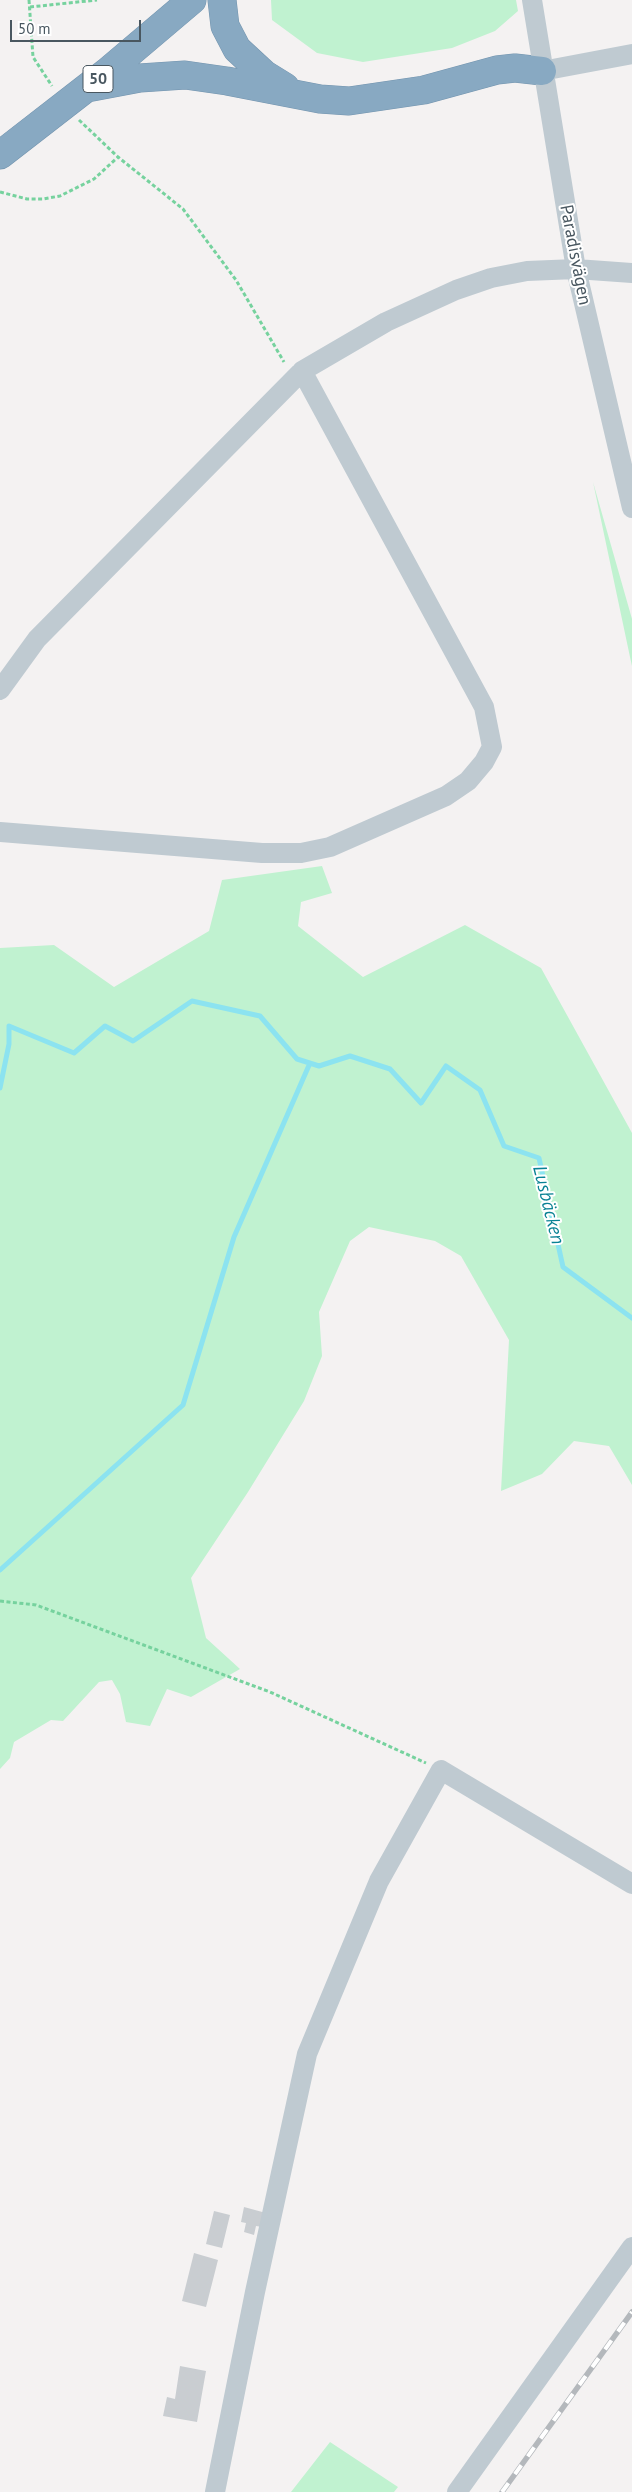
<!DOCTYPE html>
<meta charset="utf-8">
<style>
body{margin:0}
#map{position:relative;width:632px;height:2492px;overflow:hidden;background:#f4f2f2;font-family:"PT Sans",sans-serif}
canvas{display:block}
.scale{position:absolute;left:10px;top:20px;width:131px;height:22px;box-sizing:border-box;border:2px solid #495760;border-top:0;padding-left:6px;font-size:15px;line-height:18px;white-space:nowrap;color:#495760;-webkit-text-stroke:4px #fff;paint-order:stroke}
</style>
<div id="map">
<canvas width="632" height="2492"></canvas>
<div class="scale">50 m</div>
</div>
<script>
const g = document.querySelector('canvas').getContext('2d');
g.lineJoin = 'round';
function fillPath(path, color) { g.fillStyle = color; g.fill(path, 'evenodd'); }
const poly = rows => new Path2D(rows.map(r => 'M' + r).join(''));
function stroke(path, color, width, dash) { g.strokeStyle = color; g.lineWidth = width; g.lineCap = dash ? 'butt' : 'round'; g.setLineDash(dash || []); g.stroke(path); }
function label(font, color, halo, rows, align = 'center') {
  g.font = font + ' "PT Sans",sans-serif'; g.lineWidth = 4; g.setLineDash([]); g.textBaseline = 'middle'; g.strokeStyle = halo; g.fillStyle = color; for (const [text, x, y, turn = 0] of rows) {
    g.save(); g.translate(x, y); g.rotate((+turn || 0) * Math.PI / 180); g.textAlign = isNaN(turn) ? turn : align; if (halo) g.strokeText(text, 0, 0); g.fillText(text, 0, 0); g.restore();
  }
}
fillPath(poly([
 [271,0,516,0,518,11,495,31,452,48,363,62,317,53,272,20],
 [593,482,632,619,632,666,630,657],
 [322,866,332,893,301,902,298,926,363,977,465,925,541,968,632,1133,632,1485,609,1446,574,1441,542,1474,501,1491,509,1340,461,1256,435,1241,369,1227,350,1241,319,1312,322,1356,304,1401,248,1492,191,1578,206,1638,240,1669,191,1697,167,1689,150,1726,126,1722,120,1694,112,1680,99,1682,63,1721,51,1720,14,1742,10,1758,0,1769,0,948,54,945,114,987,209,931,222,880],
 [330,2442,398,2487,394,2492,291,2492]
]), '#c0f2d0');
stroke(poly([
 [0,1088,9,1044,9,1026,74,1053,105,1026,133,1041,192,1001,260,1016,297,1059,319,1066,350,1056,390,1069,421,1103,446,1066,480,1090,504,1146,539,1158,563,1267,632,1318],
 [0,1570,183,1405,234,1237,310,1063]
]), '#8ce3f0', 5);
fillPath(poly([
 [244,2207,266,2213,262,2227,256,2226,254,2235,244,2232,246,2223,241,2222],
 [214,2211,230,2215,222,2248,206,2244],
 [194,2253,218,2260,206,2307,182,2301],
 [180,2366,206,2371,197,2422,163,2416,167,2397,175,2399]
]), '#c9cdd1');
const highway = poly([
 [222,0,225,26,237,49,264,74,285,87],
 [87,88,140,78,185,75,227,81,320,99,349,101,424,90,497,70,515,68,542,71],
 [0,155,107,72,192,0]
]);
stroke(highway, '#7394ae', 29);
stroke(poly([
 [29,0,33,57,52,86],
 [30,7,97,0],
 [79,120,118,157,183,209,236,280,284,362],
 [0,192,27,199,43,199,60,196,94,179,118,157],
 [0,1601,36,1605,270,1692,426,1763]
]), '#76d29e', 3, [4, 2.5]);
stroke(poly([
 [532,0,576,269,632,508],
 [542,71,632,54],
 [0,690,37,639,302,371,386,322,456,290,491,278,527,271,576,269,632,273],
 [0,832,262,853,301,853,330,847,446,796,468,781,484,762,492,747,484,707,302,371],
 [215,2492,255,2292,307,2054,379,1881,441,1770,632,1884],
 [457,2492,632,2247]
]), '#bfcad1', 20);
stroke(highway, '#88a9c2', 28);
const rail = poly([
 [502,2492,632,2312]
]);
stroke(rail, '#b4b8bc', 5.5);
stroke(rail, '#fff', 4, [11]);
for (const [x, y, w] of [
 [98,79,30]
]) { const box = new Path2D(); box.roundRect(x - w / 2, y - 13.5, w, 27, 4); g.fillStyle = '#fff'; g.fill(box); stroke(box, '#495760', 1); }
label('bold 16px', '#495760', null, [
 ["50",98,79]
]);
label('18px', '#495760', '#fff', [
 ["Paradisvägen",575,255,79]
]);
label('italic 19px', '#098294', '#fff', [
 ["Lusbäcken",548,1205,76]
]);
</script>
